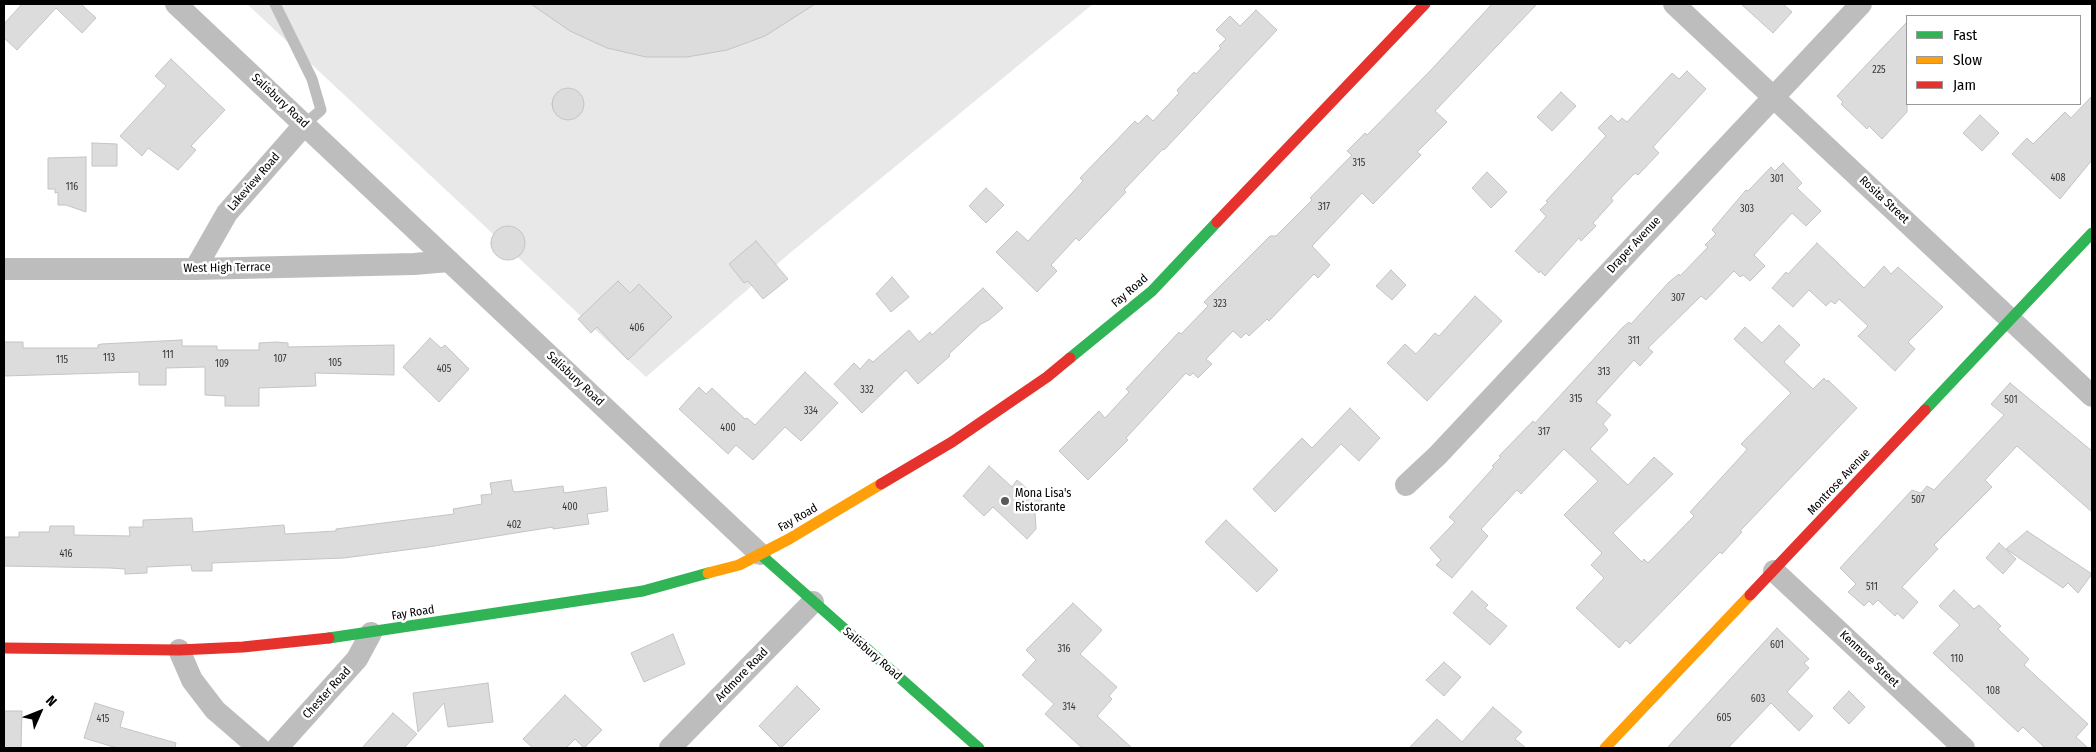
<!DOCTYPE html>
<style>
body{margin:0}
#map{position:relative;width:2096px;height:752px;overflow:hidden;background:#fff;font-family:"Fira Sans Condensed",sans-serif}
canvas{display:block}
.frame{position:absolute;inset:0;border:5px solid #000;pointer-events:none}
.legend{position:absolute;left:1906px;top:15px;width:175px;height:90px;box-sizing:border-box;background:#fff;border:1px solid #999;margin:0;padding:6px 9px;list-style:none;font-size:15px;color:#000}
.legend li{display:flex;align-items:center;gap:10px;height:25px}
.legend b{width:25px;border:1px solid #999}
.north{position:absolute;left:15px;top:687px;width:50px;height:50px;-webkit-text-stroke:4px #fff;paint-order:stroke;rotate:46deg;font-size:14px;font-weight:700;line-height:20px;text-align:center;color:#000}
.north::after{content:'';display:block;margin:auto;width:18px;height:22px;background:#000;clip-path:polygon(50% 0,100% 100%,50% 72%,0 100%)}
</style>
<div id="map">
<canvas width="2096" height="752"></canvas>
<div class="frame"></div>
<ul class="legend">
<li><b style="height:6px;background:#30b455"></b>Fast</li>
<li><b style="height:6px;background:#ff9f0a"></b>Slow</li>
<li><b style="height:6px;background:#e5322d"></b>Jam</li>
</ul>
<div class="north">N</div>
</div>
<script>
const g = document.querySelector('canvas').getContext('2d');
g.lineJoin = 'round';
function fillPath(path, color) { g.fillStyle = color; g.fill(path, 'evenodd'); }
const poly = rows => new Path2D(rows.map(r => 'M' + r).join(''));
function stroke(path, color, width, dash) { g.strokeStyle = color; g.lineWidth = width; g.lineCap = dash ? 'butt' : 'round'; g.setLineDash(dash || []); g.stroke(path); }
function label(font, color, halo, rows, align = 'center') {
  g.font = font + ' "Fira Sans Condensed",sans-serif'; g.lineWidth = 5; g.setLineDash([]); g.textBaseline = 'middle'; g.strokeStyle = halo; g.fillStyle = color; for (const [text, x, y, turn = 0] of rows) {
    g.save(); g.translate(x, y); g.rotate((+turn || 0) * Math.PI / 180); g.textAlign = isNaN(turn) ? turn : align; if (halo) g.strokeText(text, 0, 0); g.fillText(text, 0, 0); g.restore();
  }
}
fillPath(poly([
 [247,4,1093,4,790,253,646,377]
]), '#e8e8e8');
const building = poly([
 [22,4,81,4,96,18,82,33,56,8,17,50,4,38,4,24,22,4],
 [531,4,815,4,765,36,727,50,687,57,646,57,607,48,570,31,531,4],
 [1492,4,1537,4,1435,111,1447,122,1417,152,1421,155,1373,204,1362,193,1312,246,1330,265,1318,278,1314,274,1269,321,1267,319,1249,336,1246,333,1241,338,1233,331,1206,359,1212,364,1198,378,1193,373,1190,376,1186,373,1126,438,1128,440,1088,480,1059,451,1099,411,1105,418,1129,392,1126,389,1179,332,1181,334,1208,306,1204,302,1270,236,1276,236,1312,200,1310,198,1352,155,1347,151,1365,133,1367,135,1430,71,1492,4],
 [1741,4,1783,4,1792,12,1773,33,1741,4],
 [1256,10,1277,30,1164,150,1163,149,1124,190,1126,192,1079,241,1076,238,1051,265,1057,271,1037,292,996,252,1017,231,1028,241,1083,181,1080,178,1135,121,1138,124,1147,115,1153,121,1179,93,1177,90,1194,72,1196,74,1221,48,1219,46,1226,39,1216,30,1230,16,1240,26,1256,10],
 [1907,22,1907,112,1882,139,1869,126,1867,129,1841,104,1843,102,1837,96,1907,22],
 [171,59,225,110,191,146,196,150,178,170,148,148,142,156,120,136,166,86,155,76,171,59],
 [1687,71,1706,89,1653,147,1659,153,1638,175,1635,173,1611,198,1613,201,1593,223,1596,226,1581,241,1579,238,1545,276,1540,271,1539,273,1515,251,1545,218,1546,216,1540,210,1548,202,1546,201,1606,136,1598,128,1611,115,1618,122,1622,118,1627,122,1672,73,1679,79,1687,71],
 '552 104a16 16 0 1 1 32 0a16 16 0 1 1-32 0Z',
 [1561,92,1576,106,1552,131,1537,117,1561,92],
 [2092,96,2092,160,2060,199,2012,154,2027,138,2033,144,2065,112,2071,118,2092,96],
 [1980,115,1999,133,1982,151,1963,133,1980,115],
 [92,143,117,144,117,166,92,166,92,143],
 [86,157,86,212,66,205,58,205,58,192,55,193,55,189,48,189,48,158,86,157],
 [1783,163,1802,183,1797,188,1821,211,1806,226,1792,213,1754,255,1765,266,1750,281,1743,275,1740,277,1734,271,1706,300,1701,296,1648,348,1653,352,1640,366,1634,360,1596,402,1611,415,1603,424,1608,430,1590,449,1628,485,1654,457,1673,474,1613,533,1642,562,1644,559,1648,563,1694,516,1690,512,1744,453,1747,449,1741,444,1791,393,1734,339,1745,327,1762,343,1779,325,1800,345,1784,362,1813,389,1824,378,1827,382,1828,380,1857,408,1740,531,1742,532,1722,554,1720,552,1630,644,1626,640,1619,648,1576,608,1604,578,1591,565,1602,553,1564,515,1598,481,1564,449,1521,494,1517,490,1481,529,1488,536,1452,578,1436,565,1441,560,1430,548,1455,522,1449,517,1494,467,1492,466,1501,457,1499,456,1533,421,1535,423,1623,327,1629,322,1631,324,1669,282,1679,274,1680,276,1708,247,1705,245,1716,234,1712,230,1746,190,1748,191,1771,167,1775,171,1783,163],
 [1487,172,1507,192,1491,208,1472,188,1487,172],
 [986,188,1004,205,986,223,969,206,986,188],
 '491 243a17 17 0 1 1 34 0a17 17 0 1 1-34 0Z',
 [756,241,788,279,763,299,748,281,744,283,729,264,756,241],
 [1817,243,1864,288,1884,266,1891,274,1898,267,1943,307,1908,342,1915,349,1895,371,1858,336,1868,326,1839,299,1835,304,1831,301,1826,306,1809,290,1793,307,1772,288,1786,272,1788,274,1817,243],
 [1391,270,1406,285,1392,300,1376,286,1391,270],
 [892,277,909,297,891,312,876,294,892,277],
 [618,281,630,293,639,284,672,317,628,360,597,327,591,333,578,319,618,281],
 [983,288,1003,308,989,320,981,324,949,354,950,356,918,384,906,370,862,413,834,384,854,363,860,369,869,359,873,362,909,330,919,342,930,332,932,335,983,288],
 [1475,296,1502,321,1427,401,1387,363,1405,344,1416,354,1435,333,1439,336,1475,296],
 [430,338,441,348,445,345,469,369,439,402,403,367,430,338],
 [182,340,182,346,217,346,217,350,259,350,259,343,276,342,288,343,288,347,394,345,394,375,315,373,316,386,259,388,259,406,225,406,225,396,205,395,205,367,166,368,166,385,139,385,139,372,4,376,4,342,23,342,23,348,98,348,98,345,101,344,182,340],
 [805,372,838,403,801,441,785,427,753,460,736,445,728,454,679,409,699,387,706,394,712,388,745,419,747,418,755,425,805,372],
 [2010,383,2092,451,2092,512,2017,446,1985,480,1992,487,1934,545,1938,549,1902,587,1918,602,1903,619,1897,613,1895,616,1878,600,1873,605,1869,601,1864,606,1848,592,1856,584,1840,568,1912,490,1921,493,1927,486,1934,490,2004,415,1991,404,2010,383],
 [1350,408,1380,438,1359,461,1341,444,1275,512,1253,489,1302,438,1312,448,1350,408],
 [989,466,1012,487,1017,480,1044,503,1035,513,1036,529,1027,539,993,507,984,516,963,496,989,466],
 [511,480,513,491,516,492,563,486,564,493,606,487,608,511,587,514,589,524,553,529,553,527,428,547,344,558,212,563,212,571,192,571,191,565,147,567,147,573,125,574,125,569,110,568,4,566,4,537,19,537,19,532,49,532,50,526,74,526,74,535,130,536,129,527,143,527,143,520,192,518,193,532,284,525,285,534,336,531,336,529,454,514,453,509,482,504,481,495,492,494,490,483,511,480],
 [1226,520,1278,570,1257,592,1205,542,1226,520],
 [2027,531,2092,574,2078,593,2068,583,2063,588,2006,549,2027,531],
 [1999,543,2016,559,2003,574,1986,558,1999,543],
 [1954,590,1974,609,1979,605,2001,626,1998,629,2029,659,2024,665,2088,724,2076,737,2088,748,2045,748,2023,727,2018,732,1933,653,1960,625,1939,606,1954,590],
 [1472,591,1488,605,1485,608,1507,626,1490,645,1453,613,1472,591],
 [1073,603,1102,630,1080,654,1117,687,1109,696,1112,699,1097,716,1132,748,1082,748,1045,714,1054,704,1022,675,1036,660,1026,650,1073,603],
 [1777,628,1809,659,1804,663,1809,668,1787,692,1813,716,1799,731,1771,703,1728,748,1667,748,1777,628],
 [673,634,685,664,644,682,631,653,673,634],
 [1444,662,1461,677,1444,696,1426,680,1444,662],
 [488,683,493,722,448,727,444,703,418,732,413,693,488,683],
 [797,686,820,709,781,748,759,726,797,686],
 [1849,691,1865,707,1849,724,1833,708,1849,691],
 [565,695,602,730,584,748,575,739,566,748,533,748,523,739,565,695],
 [95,703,124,712,120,727,176,743,175,748,117,748,84,738,95,703],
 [1493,707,1522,732,1515,739,1526,748,1409,748,1437,719,1462,742,1493,707],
 [4,711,22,711,21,748,4,748,4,711],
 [393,713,417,734,404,748,362,748,393,713]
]);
fillPath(building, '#dcdcdc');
stroke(building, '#c4c4c4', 1);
stroke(poly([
 [275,4,312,79,321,110,305,124]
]), '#bdbdbd', 11);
stroke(poly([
 [176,4,760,554],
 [1674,4,2092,396],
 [4,269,195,269,414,264,449,261],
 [195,269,227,213,305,124],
 [1406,485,1438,455,1861,4],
 [1774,571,1964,748],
 [179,650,192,680,215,710,259,748],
 [277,748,357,659,371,633],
 [670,748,813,602]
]), '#bdbdbd', 22);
stroke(poly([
 [1070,358,1152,291,1217,222],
 [1925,410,2092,233],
 [760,554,979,748],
 [329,638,643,591,708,573]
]), '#30b455', 11);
stroke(poly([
 [708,573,739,565,789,539,881,484],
 [1605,748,1750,595]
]), '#ff9f0a', 11);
stroke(poly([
 [1217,222,1425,4],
 [881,484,952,442,1047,377,1070,358],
 [1750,595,1925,410],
 [4,648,179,650,243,647,329,638]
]), '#e5322d', 11);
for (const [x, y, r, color] of [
 [1005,501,5,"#595959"]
]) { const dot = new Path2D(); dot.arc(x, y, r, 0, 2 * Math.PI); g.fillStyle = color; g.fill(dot); stroke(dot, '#fff', 2); }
label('10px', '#373737', null, [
 ["225",1879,70],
 ["315",1359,163],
 ["408",2058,178],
 ["301",1777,179],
 ["116",72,187],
 ["317",1324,207],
 ["303",1747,209],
 ["307",1678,298],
 ["323",1220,304],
 ["406",637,328],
 ["311",1634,341],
 ["111",168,355],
 ["113",109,358],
 ["107",280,359],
 ["115",62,360],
 ["105",335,363],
 ["109",222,364],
 ["405",444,369],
 ["313",1604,372],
 ["332",867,390],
 ["315",1576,399],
 ["501",2011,400],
 ["334",811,411],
 ["400",728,428],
 ["317",1544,432],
 ["507",1918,500],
 ["400",570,507],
 ["402",514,525],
 ["416",66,554],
 ["511",1872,587],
 ["601",1777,645],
 ["316",1064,649],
 ["110",1957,659],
 ["108",1993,691],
 ["603",1758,699],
 ["314",1069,707],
 ["605",1724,718],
 ["415",103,719]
]);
label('12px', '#000', '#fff', [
 ["Salisbury Road",280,101,43],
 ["Lakeview Road",254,182,-49],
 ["Rosita Street",1884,200,43],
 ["Draper Avenue",1634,245,-47],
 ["West High Terrace",227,268,-1],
 ["Fay Road",1130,291,-41],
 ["Salisbury Road",575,379,43],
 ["Montrose Avenue",1839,482,-47],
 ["Fay Road",798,518,-30],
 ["Fay Road",413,613,-9],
 ["Salisbury Road",872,654,41],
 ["Kenmore Street",1869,659,43],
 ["Ardmore Road",742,675,-46],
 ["Chester Road",327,693,-48]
]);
label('12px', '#000', '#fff', [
 ["Mona Lisa's",1015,494],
 ["Ristorante",1015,508]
], 'left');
</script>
